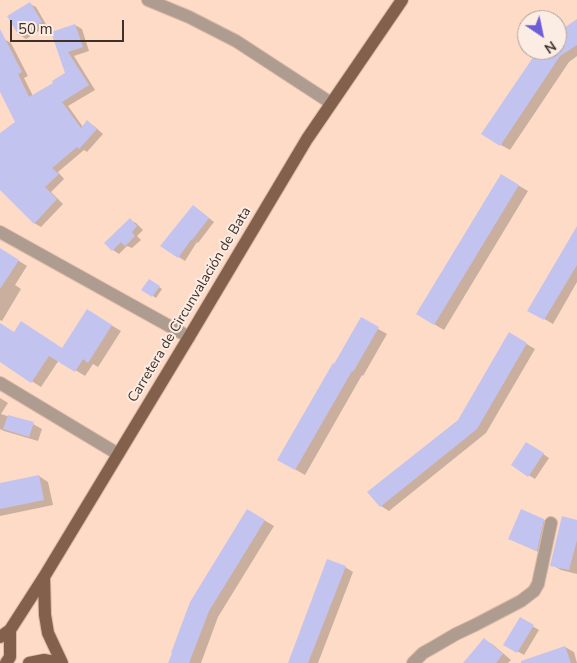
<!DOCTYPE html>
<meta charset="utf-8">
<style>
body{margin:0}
#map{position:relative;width:577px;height:663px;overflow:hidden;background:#fedbc6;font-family:"Nunito Sans",sans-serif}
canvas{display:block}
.north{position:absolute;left:517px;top:10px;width:50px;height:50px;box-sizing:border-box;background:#fcede4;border:1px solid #b0a299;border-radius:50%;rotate:146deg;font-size:14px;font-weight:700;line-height:20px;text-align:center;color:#3f3129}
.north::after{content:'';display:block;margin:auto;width:18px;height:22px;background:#6d5dd7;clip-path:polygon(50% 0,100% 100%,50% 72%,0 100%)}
.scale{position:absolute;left:10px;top:20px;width:114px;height:22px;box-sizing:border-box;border:2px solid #3f3129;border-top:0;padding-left:6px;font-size:15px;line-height:18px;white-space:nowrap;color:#3f3129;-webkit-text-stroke:4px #fcede4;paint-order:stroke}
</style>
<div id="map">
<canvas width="577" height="663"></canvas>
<div class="north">N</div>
<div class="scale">50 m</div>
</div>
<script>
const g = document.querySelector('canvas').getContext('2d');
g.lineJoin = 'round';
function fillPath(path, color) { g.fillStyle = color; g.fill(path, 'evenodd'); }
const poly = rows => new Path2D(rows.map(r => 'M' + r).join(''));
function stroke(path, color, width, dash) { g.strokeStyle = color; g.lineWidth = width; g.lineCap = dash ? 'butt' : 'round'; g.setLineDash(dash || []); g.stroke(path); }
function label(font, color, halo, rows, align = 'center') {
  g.font = font + ' "Nunito Sans",sans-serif'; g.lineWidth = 4; g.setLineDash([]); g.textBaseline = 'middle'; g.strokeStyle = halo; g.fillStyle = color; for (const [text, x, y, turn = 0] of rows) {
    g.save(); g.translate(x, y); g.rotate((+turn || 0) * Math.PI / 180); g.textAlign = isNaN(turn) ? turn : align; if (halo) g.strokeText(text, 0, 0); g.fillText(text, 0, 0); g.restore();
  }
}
fillPath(poly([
 [30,4,36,7,47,26,26,39,20,35],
 [577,21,577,56,569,62,510,150,501,145,539,50,557,50,557,35],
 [75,25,82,29,89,51,74,56,95,90,68,106,83,127,88,122,94,126,103,134,87,152,84,150,58,172,64,179,51,192,63,204,41,227,34,223,0,188,0,135,16,122,0,89,0,41,4,39,11,43,28,76,24,78,33,96,55,83,66,74,53,33],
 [501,175,528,191,444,330,417,314],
 [199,210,214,222,198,243,197,242,185,261,162,246],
 [130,220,136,223,143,230,137,236,141,240,132,248,127,246,119,254,113,250],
 [577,228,577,282,553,324,529,310],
 [0,249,27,266,15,285,21,289,2,321,0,320],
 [149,280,162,289,156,298,143,289],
 [96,316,121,331,98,367,93,364,85,376,59,360,41,387,0,361,0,327,15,333,63,349],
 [361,319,387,334,363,376,362,375,305,475,279,460],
 [510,334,535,349,486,433,389,511,381,506,459,420],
 [0,398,8,403,1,414,33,424,42,429,38,441,4,431,0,429],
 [533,447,549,458,535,479,512,465],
 [39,476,48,482,53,505,0,516,0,484],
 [247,510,274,526,218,617,201,663,169,663],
 [544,520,550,523,543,554,516,542],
 [577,521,577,574,561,570,552,565],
 [345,567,353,572,318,663,289,663],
 [520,619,539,630,524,655,505,644],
 [484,640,492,644,511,660,508,663,465,663],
 [565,647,574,652,577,663,541,663]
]), '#0003');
fillPath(poly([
 [30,2,42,22,19,36,7,16],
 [577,19,577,45,560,56,500,146,481,134,538,50,557,50,557,33],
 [75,24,83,47,68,52,89,85,62,102,81,128,87,120,97,129,79,149,77,147,52,168,59,174,45,187,57,199,34,224,0,190,0,133,15,122,0,92,0,29,22,72,18,74,29,97,53,83,52,81,65,73,51,32],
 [501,174,519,185,434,325,416,314],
 [193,205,209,218,192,240,191,240,178,258,160,246],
 [130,218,137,226,132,232,135,236,125,246,121,242,112,251,104,243],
 [577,226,577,265,544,320,527,311],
 [0,248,19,260,0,289],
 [149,279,160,286,152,297,141,290],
 [87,309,112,325,88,363,83,359,75,372,49,356,31,383,0,362,0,323,14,332,21,321,62,348],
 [361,317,379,327,353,372,352,371,295,470,277,460,333,363,334,364],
 [509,332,527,343,477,429,380,507,367,492,458,420],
 [8,415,34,422,29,437,3,429],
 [526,442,544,453,528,477,511,465],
 [39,475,44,500,0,509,0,483],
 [247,509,265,520,209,611,189,663,168,663,172,653,171,653,190,602],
 [521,509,544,519,537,551,508,539],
 [562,516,577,520,577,540,569,570,550,566],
 [327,559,346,566,308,663,288,663],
 [520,617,534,625,517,653,503,645],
 [484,638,503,654,496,663,463,663],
 [565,646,571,663,521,663,521,661]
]), '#c3c3f0');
const minor = poly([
 [148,0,189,17,236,41,331,103],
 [0,232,189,337],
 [0,383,118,454],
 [413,663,423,653,432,648,456,634,475,625,521,601,534,591,538,584,551,523]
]);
const primary = poly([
 [44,577,45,615,48,633,62,663],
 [0,637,10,630,44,577,189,337,307,139,402,0],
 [6,663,10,657,10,630],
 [29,663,44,660,61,663]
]);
stroke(minor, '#d8b9a7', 14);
stroke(primary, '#d8b9a7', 14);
stroke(minor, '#af9c90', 12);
stroke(primary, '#82604c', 12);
label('14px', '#3f3129', '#fcede4', [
 ["Carretera de Circunvalación de Bata",190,305,-59]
]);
</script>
